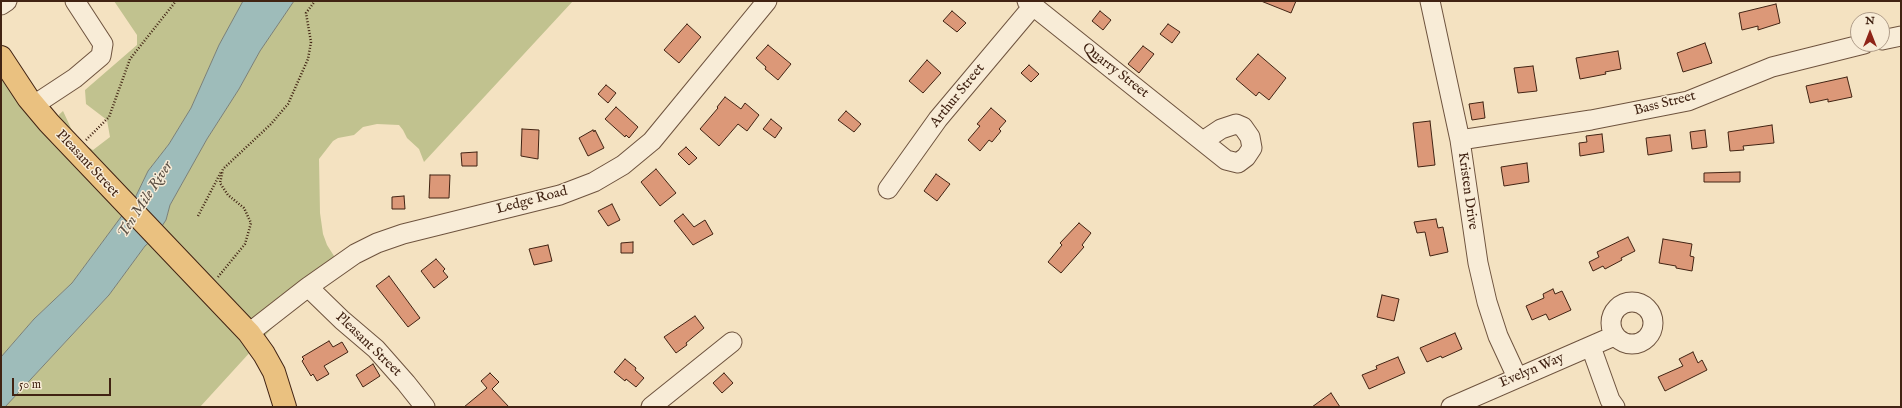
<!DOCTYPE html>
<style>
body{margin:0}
#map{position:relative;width:1902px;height:408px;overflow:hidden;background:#f4e2c1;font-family:"IM FELL English",serif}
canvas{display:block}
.frame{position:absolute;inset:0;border:2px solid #412313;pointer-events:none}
.north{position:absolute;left:1850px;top:12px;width:40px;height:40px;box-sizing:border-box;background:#f8ecd7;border:1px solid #af9c89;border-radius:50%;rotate:0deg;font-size:11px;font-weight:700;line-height:16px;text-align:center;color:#412313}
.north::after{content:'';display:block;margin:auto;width:14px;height:18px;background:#8f2418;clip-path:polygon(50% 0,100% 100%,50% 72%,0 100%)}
.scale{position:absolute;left:12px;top:378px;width:99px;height:18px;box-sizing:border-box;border:2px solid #412313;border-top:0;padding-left:5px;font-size:12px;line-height:14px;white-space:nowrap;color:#412313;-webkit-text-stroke:3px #f8ecd7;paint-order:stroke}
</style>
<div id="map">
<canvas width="1902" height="408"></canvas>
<div class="frame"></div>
<div class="north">N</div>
<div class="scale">50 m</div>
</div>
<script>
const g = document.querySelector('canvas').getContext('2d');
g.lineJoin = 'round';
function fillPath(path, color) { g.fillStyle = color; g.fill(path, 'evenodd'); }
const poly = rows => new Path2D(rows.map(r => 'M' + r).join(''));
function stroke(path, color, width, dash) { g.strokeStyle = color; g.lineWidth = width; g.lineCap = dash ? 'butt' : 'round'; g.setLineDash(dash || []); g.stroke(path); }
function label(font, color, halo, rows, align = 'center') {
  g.font = font + ' "IM FELL English",serif'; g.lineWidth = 3; g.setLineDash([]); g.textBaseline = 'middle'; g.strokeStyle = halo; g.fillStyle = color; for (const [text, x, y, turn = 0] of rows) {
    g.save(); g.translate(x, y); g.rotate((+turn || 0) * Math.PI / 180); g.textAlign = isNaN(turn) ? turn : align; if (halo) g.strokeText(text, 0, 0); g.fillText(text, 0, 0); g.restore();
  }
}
fillPath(poly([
 [114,1,243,1,219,45,191,108,169,144,148,171,135,198,72,283,34,319,1,357,1,62,49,124,63,111,76,139,93,150,110,137,107,120,86,104,85,90,137,45,137,35],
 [294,1,573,1,424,162,419,149,407,138,403,130,399,125,377,124,363,127,354,135,338,138,333,141,319,159,320,213,323,234,327,245,334,256,337,257,200,407,5,407,109,295,145,246,154,238,166,220,170,205,207,139,239,89,260,51]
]), '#c1c28f');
const water = poly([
 [243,1,294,1,260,51,239,89,207,139,170,205,166,220,154,238,145,246,109,295,5,407,1,407,1,357,34,319,72,283,135,198,148,171,169,144,191,108,219,45,243,1]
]);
fillPath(water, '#9ebcba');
stroke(water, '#797f77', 1);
const building = poly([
 [1261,1,1296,1,1291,13,1261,1],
 [1776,4,1780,23,1758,30,1758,26,1742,30,1739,13,1776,4],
 [952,11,966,23,957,32,943,21,952,11],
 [1100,11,1111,20,1103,30,1092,21,1100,11],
 [687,24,701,37,679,63,664,50,687,24],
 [1168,24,1180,32,1172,43,1160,34,1168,24],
 [1705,43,1712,63,1683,72,1677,53,1705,43],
 [768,45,791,64,778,80,765,69,766,67,756,58,768,45],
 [1143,46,1154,54,1139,73,1128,64,1143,46],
 [1618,51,1621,69,1605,72,1606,74,1580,79,1576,58,1618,51],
 [1258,54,1286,78,1269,100,1259,92,1256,96,1236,79,1258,54],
 [927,60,941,73,923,93,909,81,927,60],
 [1029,65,1039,74,1031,82,1021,73,1029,65],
 [1533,66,1537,91,1518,93,1514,68,1533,66],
 [1847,77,1852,97,1828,102,1828,99,1810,103,1806,86,1847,77],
 [606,85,616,93,608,103,598,94,606,85],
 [725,97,741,109,745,103,759,115,747,131,738,124,719,146,700,129,718,108,717,107,725,97],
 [1483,102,1485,118,1472,120,1469,104,1483,102],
 [616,107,638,127,629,138,626,135,625,137,605,119,616,107],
 [991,108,1006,121,999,129,1001,131,992,142,989,140,980,151,968,140,980,126,977,124,991,108],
 [846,111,861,124,854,132,838,120,846,111],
 [771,119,782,128,775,138,763,129,771,119],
 [1430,121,1435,165,1418,167,1413,123,1430,121],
 [1772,125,1774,143,1743,146,1744,150,1730,151,1728,132,1772,125],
 [522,129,539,130,538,159,521,156,522,129],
 [593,130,594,132,595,130,604,148,588,156,579,138,593,130],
 [1705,130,1707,147,1692,149,1690,132,1705,130],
 [1602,134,1604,152,1580,156,1579,143,1587,142,1586,136,1602,134],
 [1670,135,1672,151,1648,155,1646,138,1670,135],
 [686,147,697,158,689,165,678,154,686,147],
 [477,152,477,166,462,166,461,153,477,152],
 [1527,163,1529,182,1504,186,1501,167,1527,163],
 [656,169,676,193,660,206,641,182,656,169],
 [1740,172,1740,182,1704,182,1704,173,1740,172],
 [936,174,950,184,937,201,924,191,936,174],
 [430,175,450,175,449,198,429,198,430,175],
 [404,196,405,209,392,209,392,197,404,196],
 [612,204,620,220,608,226,598,211,612,204],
 [683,214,694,227,705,220,713,234,693,245,674,221,683,214],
 [1436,219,1438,228,1443,227,1448,252,1430,256,1425,232,1417,233,1414,222,1436,219],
 [1079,223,1091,233,1082,245,1084,247,1061,273,1048,262,1062,245,1060,243,1079,223],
 [1628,237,1635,251,1621,258,1622,260,1605,269,1603,266,1593,271,1589,262,1599,257,1597,252,1628,237],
 [1663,239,1692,244,1690,256,1694,257,1692,271,1676,268,1676,266,1659,263,1663,239],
 [633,242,633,253,621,253,621,243,633,242],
 [548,245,552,261,534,265,529,249,548,245],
 [436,259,445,269,443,271,448,277,434,288,421,271,436,259],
 [389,276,420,318,408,327,376,286,389,276],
 [1553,289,1555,294,1562,291,1571,310,1549,320,1546,314,1532,320,1526,306,1544,298,1543,294,1553,289],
 [1382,295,1399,299,1394,321,1377,317,1382,295],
 [695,316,704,328,686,343,687,345,676,353,664,337,695,316],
 [1455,333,1462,349,1442,358,1441,356,1427,362,1420,348,1455,333],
 [329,341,333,347,342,342,348,352,324,366,329,374,317,381,313,374,311,376,302,361,304,359,302,357,329,341],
 [1693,352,1698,363,1702,360,1707,370,1665,391,1658,377,1683,366,1679,359,1693,352],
 [1398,357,1405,373,1369,389,1362,375,1377,369,1376,366,1398,357],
 [625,359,636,368,635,370,644,378,636,387,626,379,625,381,614,372,625,359],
 [373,364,380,376,363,387,356,375,373,364],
 [490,373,499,382,492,389,509,407,464,407,487,388,481,381,490,373],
 [724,373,733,383,722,393,713,383,724,373],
 [1331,393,1340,407,1312,407,1331,393]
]);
fillPath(building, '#dc9878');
stroke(building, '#412313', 1);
const minor = poly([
 [1027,1,1226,160,1238,163,1246,157,1252,148,1250,137,1243,127,1236,124,1221,129,1203,141],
 [1430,1,1460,140,1478,263,1487,302,1498,336,1517,377],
 [1,5,7,1],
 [1882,40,1901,36],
 [34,105,75,78,101,56,103,44,75,1],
 [1460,140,1591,120,1688,101,1772,67,1864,44],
 [888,189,938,119,1033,6],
 [308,287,342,320,376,349,406,383,425,407],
 '1611 323a21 21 0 1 1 42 0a21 21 0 1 1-42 0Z',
 [249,333,308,287,355,254,377,243,403,234,560,195,594,182,623,165,652,141,767,1],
 [1591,347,1610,400,1615,407],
 [651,407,732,342],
 [1451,407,1614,336]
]);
const major = poly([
 [1,57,28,98,49,123,249,333,264,354,274,372,285,407]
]);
stroke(minor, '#6e533e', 21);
stroke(major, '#412313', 24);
stroke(poly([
 [86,140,109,117,130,59,176,1],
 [198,216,221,172],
 [218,277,245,244,251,223,244,208,228,195,220,183,223,169,271,124,288,104,308,59,311,42,306,13,315,1]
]), '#412313', 2.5, [1, 2]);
stroke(minor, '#f8ecd7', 19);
stroke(major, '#eac180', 22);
label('14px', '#412313', '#f8ecd7', [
 ["Quarry Street",1115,71,38],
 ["Arthur Street",958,96,-51],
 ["Bass Street",1665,104,-14],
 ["Pleasant Street",87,164,47],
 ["Kristen Drive",1467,191,82],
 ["Ledge Road",532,201,-15],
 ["Pleasant Street",368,345,44],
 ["Evelyn Way",1532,371,-23]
]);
label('italic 15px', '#5d5145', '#f8ecd7', [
 ["Ten Mile River",146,200,-57]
]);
</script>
